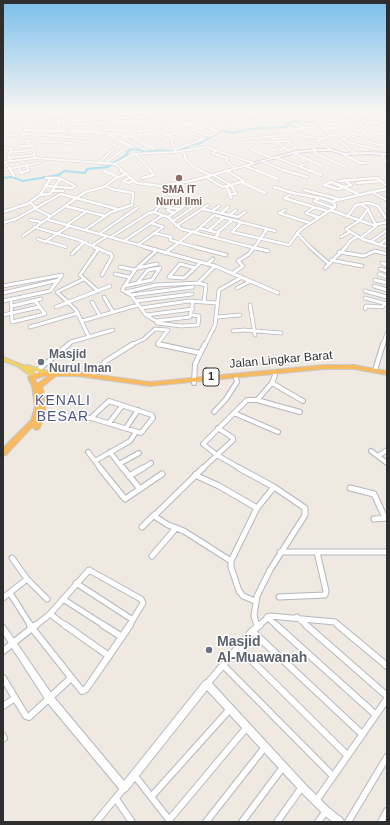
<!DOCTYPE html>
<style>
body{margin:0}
#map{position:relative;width:390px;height:825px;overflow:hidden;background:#efe9e1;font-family:Helvetica,sans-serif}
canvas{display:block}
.frame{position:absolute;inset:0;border:4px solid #2e2e2e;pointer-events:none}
</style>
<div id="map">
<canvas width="390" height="825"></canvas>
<div class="frame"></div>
</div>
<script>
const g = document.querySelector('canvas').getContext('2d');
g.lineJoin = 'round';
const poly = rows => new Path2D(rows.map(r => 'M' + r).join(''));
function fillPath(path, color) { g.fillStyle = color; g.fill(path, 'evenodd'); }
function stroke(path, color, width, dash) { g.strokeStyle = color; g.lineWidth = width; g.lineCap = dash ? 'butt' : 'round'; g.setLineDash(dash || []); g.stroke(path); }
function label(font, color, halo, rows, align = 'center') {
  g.font = font + ' Helvetica,sans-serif'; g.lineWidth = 3; g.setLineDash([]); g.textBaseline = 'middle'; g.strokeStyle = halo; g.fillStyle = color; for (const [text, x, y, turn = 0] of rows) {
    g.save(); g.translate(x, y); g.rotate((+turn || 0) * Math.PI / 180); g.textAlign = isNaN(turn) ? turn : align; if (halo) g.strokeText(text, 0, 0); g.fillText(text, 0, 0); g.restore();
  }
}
fillPath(poly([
 [341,111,343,111,346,112,337,115,310,114,316,121,309,123,295,122,289,123,290,126,286,128,255,129,233,134,221,132,199,145,190,146,186,150,170,152,156,151,145,153,139,151,132,150,129,152,128,156,108,168,88,170,85,174,65,172,59,176,23,182,12,178,3,179,3,177,12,176,23,180,58,174,64,170,84,172,86,168,106,166,125,155,126,151,131,148,140,149,145,151,156,149,170,150,185,148,188,144,197,143,221,130,233,132,255,127,286,126,287,126,286,122,295,120,309,121,313,120,307,112,337,113,342,112,341,111]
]), '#75cff0');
const minorFar5 = poly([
 [99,111,99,119],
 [106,111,106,119],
 [135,111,137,117],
 [214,111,219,113,216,118,217,124,231,125,293,111],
 [261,111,264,111],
 [292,111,303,117],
 [109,112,121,112],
 [39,113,91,114],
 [175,113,190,112],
 [196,113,207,113],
 [234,113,246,111],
 [192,114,196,114,194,111],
 [281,114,290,117],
 [163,116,175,116],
 [217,117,245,114],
 [317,117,319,115,335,115],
 [371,117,383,120,387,118],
 [206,118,216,120],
 [265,118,283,124,278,125,268,122],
 [223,119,258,116,278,111],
 [6,120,29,118],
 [256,120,269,126],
 [59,121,78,120],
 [111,121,148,121,145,117],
 [250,121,260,125],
 [47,122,59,121,59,127,56,130],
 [244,122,255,127],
 [301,122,312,125],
 [94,123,109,124],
 [163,123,180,124,175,117,174,111],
 [180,123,197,127],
 [73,124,93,124,96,119],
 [219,124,222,130],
 [233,124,237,130],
 [294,124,304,127],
 [23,126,39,124],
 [319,126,333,135,316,141,332,150],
 [180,127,194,121],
 [198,127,214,134],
 [322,128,339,128],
 [348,128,387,135],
 [348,128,356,120],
 [193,129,217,124],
 [379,129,382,125],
 [25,130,105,133,132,137,141,133,143,130,157,129,156,127,161,127,164,131],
 [71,130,99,131],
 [104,130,142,131],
 [193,130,210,136,217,132,204,125,201,118],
 [291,130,300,136,322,138],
 [360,130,368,123],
 [63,131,80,118],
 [253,132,282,131,319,126,326,121,333,121,339,116],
 [86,134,102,143],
 [97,134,123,150,104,164],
 [139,134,162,147],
 [166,134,172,138,172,145,176,152],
 [109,135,132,147],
 [333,135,340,136,347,142,380,150],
 [3,136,26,134,83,138],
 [123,137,143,149],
 [132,137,154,149],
 [160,137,180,132],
 [172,138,182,135],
 [244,139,276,136],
 [273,139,287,138],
 [344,140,352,134,360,135,366,131],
 [27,141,72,143],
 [339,141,355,153],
 [262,142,290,141],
 [276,142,289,151],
 [288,142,296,148,288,150],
 [369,142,385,146],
 [309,145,316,150,314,153,346,167],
 [268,147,274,150,285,148],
 [3,148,12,149,8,155,10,160],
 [17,149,19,146,33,146],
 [176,149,204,139,195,134],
 [250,149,272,158],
 [217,150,212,153,227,158,227,162,235,168],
 [181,151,185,154,185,158,192,166,202,171],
 [10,152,34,150],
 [294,153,322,166],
 [136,154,151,171],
 [343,154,360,163,366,163],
 [382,154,387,165],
 [275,157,311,171],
 [9,158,35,155],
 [35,158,33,147,26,141,21,140,25,130,23,123,39,115],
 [262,161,285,171],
 [3,162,35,158,115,164,134,154,176,152,207,147,253,163],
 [5,162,11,171],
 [26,163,28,171],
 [98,163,114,149],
 [17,164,20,171],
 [115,164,121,169,121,171],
 [245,166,258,171],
 [298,166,307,164],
 [3,170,39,163],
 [226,171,252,164]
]);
const minorFar4 = poly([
 [10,170,14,176],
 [20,170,21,173,29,170],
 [121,170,137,183,160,186,191,181,230,170],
 [200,170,210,175],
 [256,170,278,179],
 [283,170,307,177],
 [309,170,321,175],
 [104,171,118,177],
 [227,171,244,181,231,185,236,194,229,194],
 [206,177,223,187,231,185,213,175],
 [129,178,123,181,128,183,134,181],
 [142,178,154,175,150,170],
 [344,180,351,185,338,189,324,185,331,182,344,187],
 [339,181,377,178,387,186],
 [241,182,265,193],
 [357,183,382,181],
 [45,186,72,188,75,186,59,178,46,178],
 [227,187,231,198],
 [274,187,293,193,320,198,314,201,334,208],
 [343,187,358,194],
 [304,190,338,199],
 [52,191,63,191],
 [372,192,387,189],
 [40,195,50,194,60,179],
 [290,195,284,198,327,211],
 [321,198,333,202],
 [164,202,185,205],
 [360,204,367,208,376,225],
 [65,206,105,216],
 [160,206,180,209],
 [35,207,30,202,40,195,51,178],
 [315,207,306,213,317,217],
 [34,208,50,216],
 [171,208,167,210,174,213],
 [203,209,238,217,245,212],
 [368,209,359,221,346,229,362,239,387,247],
 [285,210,279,213,310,223],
 [330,210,376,226,361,238],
 [212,211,219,206],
 [3,212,30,203],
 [154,212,167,198,198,204,173,221],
 [221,213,228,207],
 [230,215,236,210],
 [168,217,190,202],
 [347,217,356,205,368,203,378,206,387,220],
 [48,218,49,220,149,248],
 [30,220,41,222],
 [242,222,232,232,289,245,300,230,335,207,334,201,372,192,387,200],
 [3,223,16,219,61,194,117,209],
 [67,225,87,211],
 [374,225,387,222],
 [176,226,208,205],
 [34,227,79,240,97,248],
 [199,228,219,233,215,238],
 [85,230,111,212,132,205,133,193,111,189,106,186],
 [209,230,223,218],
 [195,232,214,215,275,231],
 [218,232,231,221],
 [154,233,171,237,170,240,199,248],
 [297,233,311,248],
 [99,234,137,208],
 [23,236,85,192,104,187,116,178,124,175],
 [111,237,149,213,154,212,168,217,181,229,255,248],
 [341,237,350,232],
 [38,239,46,242],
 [124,241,163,215],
 [370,242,386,231],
 [93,245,107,236],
 [138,245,163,227,151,223],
 [379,245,387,239],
 [66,247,46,241,69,226],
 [78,248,84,242],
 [172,248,193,231],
 [254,248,267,229],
 [345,248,350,241,358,236]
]);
const minorFar3 = poly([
 [94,247,111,254,112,257,102,275],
 [145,247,215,266,278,293],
 [195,247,226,255],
 [251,247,268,251],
 [310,247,328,263],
 [157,250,135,270,122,290,131,295,146,315,156,321,190,317,193,301],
 [339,252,364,256,375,251,387,254],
 [165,253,173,247],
 [72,254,79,247],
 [331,260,362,266],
 [382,263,387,265],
 [180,264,195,268,184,278,169,277,180,264],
 [207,264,213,259],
 [120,267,135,270],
 [138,268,157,264],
 [195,268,201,262],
 [325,268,346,247],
 [380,269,387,271],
 [233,273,243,266,238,261,249,254,254,247],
 [115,274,129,277],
 [379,274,387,277],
 [84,279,57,292,76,310,89,337],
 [375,280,387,283],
 [198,283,215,266],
 [3,286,62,275,50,291,3,301],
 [124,286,152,280,160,268,148,270,138,282],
 [374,286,387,290],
 [237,288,251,281],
 [98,291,80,275,99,248],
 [365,291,387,297],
 [126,292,156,285,198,283,206,285,204,302],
 [3,293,59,280],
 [131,295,193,287],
 [104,297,113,312],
 [365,298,387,304],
 [11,299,12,322,45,314,35,301],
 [136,301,192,294],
 [92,302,100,316],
 [250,305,255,335],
 [12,306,41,299],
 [56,307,110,286],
 [141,308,189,301,217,303],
 [365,309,366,306,382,307,385,304],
 [3,315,39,307],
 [146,315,193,309],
 [217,317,240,315],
 [82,321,138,305],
 [157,323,181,326,198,325,199,316,192,315],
 [30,327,78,313],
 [233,331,244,330,281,333],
 [68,345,71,342,113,330],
 [131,345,144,339,155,329,168,330,158,343,159,345],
 [205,345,215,325,219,290,242,277],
 [383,345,387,333]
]);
const minorFar2 = poly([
 [158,344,200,353],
 [375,370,383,344],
 [37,371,69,344],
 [92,375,106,361,133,344],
 [194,383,195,364,205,344],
 [272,383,303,401],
 [257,400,300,412],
 [109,401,152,415,153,418,141,433,91,418,109,401],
 [214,412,226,399,237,382,236,378],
 [234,413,278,432],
 [41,414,91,418],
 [109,423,122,406],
 [126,428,138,410],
 [371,451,387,463],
 [88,452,101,469],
 [110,452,123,469],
 [378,456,387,450],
 [95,461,130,441,136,432],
 [119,464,139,453],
 [142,469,151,463],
 [202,469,233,440,233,438,218,428],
 [241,469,217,455,203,444,247,400,257,400,272,383,275,375]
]);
const minorFar1 = poly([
 [100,468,125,499,162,474],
 [123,468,140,489],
 [203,468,154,516,168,525,184,531,231,561],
 [239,468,274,487,305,508,305,515,270,570,257,596,254,616,257,626],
 [195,475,219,486,257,508],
 [129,476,143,468],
 [350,488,374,494,385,518],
 [374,519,387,518],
 [142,527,154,515],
 [280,552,387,552],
 [152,556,176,528],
 [12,558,27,579,47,599],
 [76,583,133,620],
 [10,593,31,626],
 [279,597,325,595,326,591,317,552],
 [3,598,27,579],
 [63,599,105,626],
 [255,601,243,596,239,591,231,567,231,561,257,508,274,487],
 [50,614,66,626],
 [267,617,277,626],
 [297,617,307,626],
 [35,626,50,614,89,570,141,599,143,603,129,626],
 [258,626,270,616,335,622,339,626]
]);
const minor = poly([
 [30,625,32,628],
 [65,625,109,656],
 [103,625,122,637],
 [276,625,376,715],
 [306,625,387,696],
 [338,625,387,666],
 [32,628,82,691,86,689,130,625],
 [32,628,36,625],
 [252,631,362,734],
 [238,647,347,755],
 [3,651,32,628],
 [223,665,333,776],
 [3,678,26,716,29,717,71,678],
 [207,684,252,631,260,625],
 [3,706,15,698],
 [3,736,4,738],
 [135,776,170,821],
 [151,797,230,709],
 [116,799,132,822],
 [316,801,387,699],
 [169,820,247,727],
 [96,822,124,788],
 [206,822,265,747],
 [242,822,283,767],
 [277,822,302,787],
 [318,822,326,811],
 [348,822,387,757],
 [381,822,387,811]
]);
const tertiary = poly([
 [39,111,41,111,40,115,49,116,99,118,149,116,159,111,161,111,149,118,99,120,49,118,38,115,39,111],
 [316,149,332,149,344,153,368,152,387,153,387,155,368,154,344,155,332,151,316,151,296,153,253,164,252,163,296,151,316,149],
 [3,624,5,626,53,696,124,781,204,681,207,680,210,681,305,784,329,808,343,819,344,822,333,822,323,814,299,790,207,690,127,791,124,792,121,791,47,702,3,634,3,624]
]);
const secondary = poly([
 [330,111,332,111,337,114,387,125,387,127,335,116,330,111]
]);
const primary = poly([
 [3,357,25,366,27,365,51,372,52,373,49,375,31,370,38,376,35,378,33,378,17,366,3,361,3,357]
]);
const trunk = poly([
 [324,365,354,365,387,371,387,375,354,369,324,369,150,386,77,376,56,376,42,387,43,389,46,414,39,429,36,430,32,427,6,455,3,456,3,448,31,420,35,407,32,386,28,378,29,376,42,372,77,372,150,382,324,365],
 [44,376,48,376,37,384,35,379,44,376]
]);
stroke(minorFar5, '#b4b7c1', 3);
stroke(minorFar4, '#b4b7c1', 3.5);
stroke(minorFar3, '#b4b7c1', 4.5);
stroke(minorFar2, '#b4b7c1', 6);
stroke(minorFar1, '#b4b7c1', 7);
stroke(minor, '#b4b7c1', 8);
stroke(tertiary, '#b4b7c1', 2);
stroke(secondary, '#b4b7c1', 2);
stroke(primary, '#c9c9c9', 2);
stroke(trunk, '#c9c9c9', 2);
stroke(minorFar5, '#fff', 2);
stroke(minorFar4, '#fff', 2.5);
stroke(minorFar3, '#fff', 3);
stroke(minorFar2, '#fff', 4);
stroke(minorFar1, '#fff', 5);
stroke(minor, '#fff', 6);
fillPath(tertiary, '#fff');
fillPath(secondary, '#fff');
fillPath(primary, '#f2d163');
fillPath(trunk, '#f8ba60');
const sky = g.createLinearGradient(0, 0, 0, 226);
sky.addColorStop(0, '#7abfeb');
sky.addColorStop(0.49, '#f8f5f2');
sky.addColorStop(1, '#f8f5f200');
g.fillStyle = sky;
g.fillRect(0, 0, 390, 226);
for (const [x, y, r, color] of [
 [179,178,4,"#8d6e63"],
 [41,362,4,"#6b7280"],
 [209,650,4,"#6b7280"]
]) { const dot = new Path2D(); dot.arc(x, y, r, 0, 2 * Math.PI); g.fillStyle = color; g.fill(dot); stroke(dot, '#fff', 1.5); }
label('bold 10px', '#785e54', '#fff', [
 ["SMA IT",179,190],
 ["Nurul Ilmi",179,202]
]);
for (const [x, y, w] of [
 [211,377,16]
]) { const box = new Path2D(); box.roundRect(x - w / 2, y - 9, w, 18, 3); g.fillStyle = '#fff'; g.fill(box); stroke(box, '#2e2e2e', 1); }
label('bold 11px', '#2e2e2e', null, [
 ["1",211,377]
]);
label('bold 12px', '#5b616d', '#fff', [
 ["Masjid",49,355],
 ["Nurul Iman",49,369]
], 'left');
label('12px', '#2e2e2e', '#fff', [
 ["Jalan Lingkar Barat",281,360,-5]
]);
g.letterSpacing = '1px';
label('14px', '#4d5680', '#fff', [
 ["KENALI",63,401],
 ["BESAR",63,417]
]);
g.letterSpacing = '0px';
label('bold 14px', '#5b616d', '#fff', [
 ["Masjid",217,642],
 ["Al-Muawanah",217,658]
], 'left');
</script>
